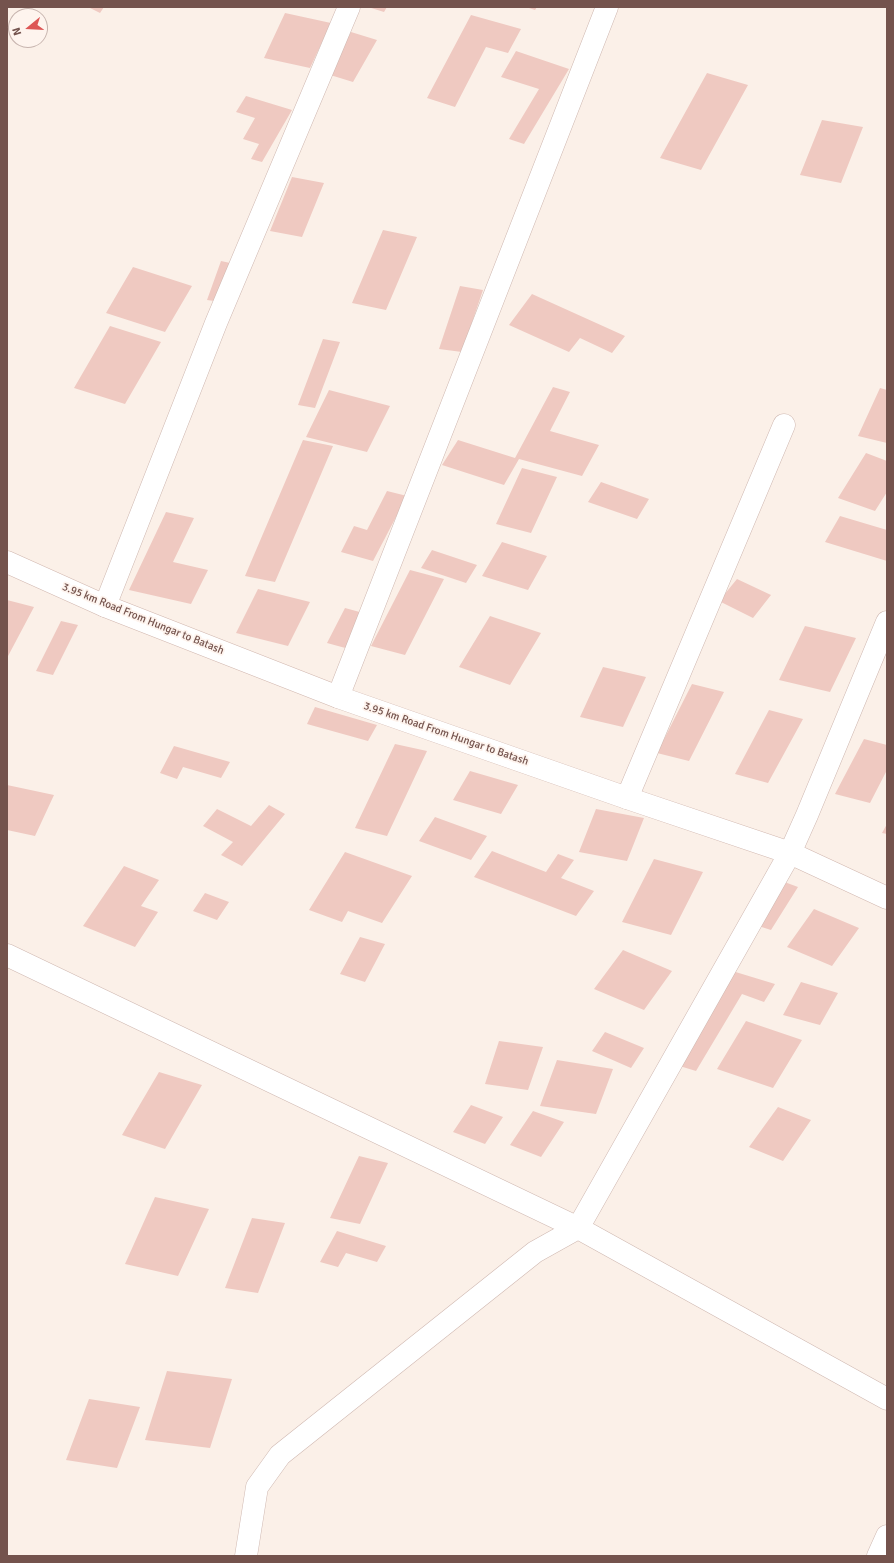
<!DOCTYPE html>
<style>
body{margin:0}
#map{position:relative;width:894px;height:1563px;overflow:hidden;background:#fbf0e8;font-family:Signika,sans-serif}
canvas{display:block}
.frame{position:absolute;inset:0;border:8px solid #74534d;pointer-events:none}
.north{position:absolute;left:8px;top:8px;width:40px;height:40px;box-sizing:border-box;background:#fef4ee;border:1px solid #c7b4ae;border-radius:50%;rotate:252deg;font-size:11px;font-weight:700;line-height:16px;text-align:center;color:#74534d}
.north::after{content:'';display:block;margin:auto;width:14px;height:18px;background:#dd5655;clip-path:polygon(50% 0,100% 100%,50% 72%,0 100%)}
</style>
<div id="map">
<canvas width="894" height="1563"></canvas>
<div class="frame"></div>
<div class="north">N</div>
</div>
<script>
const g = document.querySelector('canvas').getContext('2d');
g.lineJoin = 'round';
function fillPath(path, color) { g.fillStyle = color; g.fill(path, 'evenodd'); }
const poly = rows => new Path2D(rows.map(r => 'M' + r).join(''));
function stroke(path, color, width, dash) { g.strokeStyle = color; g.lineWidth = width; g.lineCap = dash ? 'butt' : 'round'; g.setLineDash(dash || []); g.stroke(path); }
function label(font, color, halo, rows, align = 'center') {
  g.font = font + ' Signika,sans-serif'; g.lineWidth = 3.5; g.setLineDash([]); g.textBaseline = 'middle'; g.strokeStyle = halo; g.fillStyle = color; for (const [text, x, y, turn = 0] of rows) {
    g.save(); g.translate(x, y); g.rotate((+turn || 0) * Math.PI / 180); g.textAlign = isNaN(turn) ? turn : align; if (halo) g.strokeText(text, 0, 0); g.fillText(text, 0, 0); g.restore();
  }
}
fillPath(poly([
 [88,7,104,7,100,13],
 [368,7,387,7,384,12],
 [526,7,537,7,535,10],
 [285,13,331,23,310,68,264,58],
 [471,15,521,29,508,53,486,47,455,107,427,98],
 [351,32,377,40,353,82,327,74],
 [516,51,569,69,524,144,509,139,539,89,501,77],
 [707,73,748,85,701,170,660,158],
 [246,96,292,110,262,162,251,159,259,144,243,139,255,118,236,112],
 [822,120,863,127,841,183,800,175],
 [292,177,324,183,302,237,270,231],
 [383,230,417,237,386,310,352,303],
 [221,261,235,264,221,302,207,300],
 [133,267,192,286,165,332,106,313],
 [460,286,483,290,462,352,439,349],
 [532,294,625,336,612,353,580,338,569,352,509,325],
 [110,326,161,342,125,404,74,388],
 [323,339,340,342,315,408,298,405],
 [553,387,570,392,550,431,599,445,582,476,519,459,504,485,442,465,458,440,515,458],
 [880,388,887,390,887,443,858,436],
 [329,390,390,406,367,452,306,437],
 [303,440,333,446,275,582,245,576],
 [866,453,887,461,887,492,875,511,838,498],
 [522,468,557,477,531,533,496,524],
 [601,482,649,499,637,519,588,502],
 [387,491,407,496,373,561,341,552,354,526,367,530],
 [166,512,194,518,173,562,208,570,191,604,129,590],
 [840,516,887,530,887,561,825,542],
 [502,542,547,556,528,590,482,576],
 [432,550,477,565,466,583,421,568],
 [410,570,444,579,405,655,371,646],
 [737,579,771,595,753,618,719,601],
 [258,589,310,602,288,646,236,633],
 [7,600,34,607,7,658],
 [345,608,367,614,349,649,327,643],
 [490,616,541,633,510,685,459,667],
 [61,621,78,625,53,675,36,671],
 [805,626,856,638,830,692,779,680],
 [603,667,646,677,623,727,580,717],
 [692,684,724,692,689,761,657,753],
 [315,707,377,725,368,741,307,724],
 [769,710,803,719,768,783,735,774],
 [864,739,887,745,887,770,870,803,835,794],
 [395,744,427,751,387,836,355,828],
 [174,746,230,762,221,778,183,767,177,779,160,773],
 [470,771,518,785,501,814,453,800],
 [7,785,54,795,35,836,7,830],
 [269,805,285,814,242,866,221,855,233,842,203,826,217,809,251,826],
 [596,809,644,818,627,861,579,852],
 [435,817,487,836,471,860,419,841],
 [887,824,887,834,882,833],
 [492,851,546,872,558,854,574,860,561,878,594,891,576,916,474,877],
 [345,852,412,876,382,923,348,911,342,922,309,910],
 [654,859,703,872,671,935,622,922],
 [124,866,159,880,141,906,158,912,135,947,83,926],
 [779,880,798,887,771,930,752,924],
 [205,893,229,902,217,920,193,911],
 [814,909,859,928,832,966,787,947],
 [360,937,385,944,365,982,340,974],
 [623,950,672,971,644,1010,594,989],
 [729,970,775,984,764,1002,742,994,696,1071,673,1064],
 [801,982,838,993,820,1025,783,1015],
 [746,1021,802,1040,773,1088,717,1069],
 [605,1032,644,1048,631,1068,592,1051],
 [499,1041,543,1047,528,1090,485,1084],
 [557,1060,613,1069,596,1114,540,1106],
 [159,1072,202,1085,165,1149,122,1135],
 [471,1105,503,1117,485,1144,453,1132],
 [778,1107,811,1120,783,1161,749,1147],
 [533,1111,564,1122,541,1157,510,1145],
 [359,1156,388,1163,360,1224,330,1218],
 [155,1197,209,1209,178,1276,125,1264],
 [252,1218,285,1223,258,1293,225,1288],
 [337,1231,386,1246,377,1262,346,1253,338,1267,320,1262],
 [167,1371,232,1379,210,1448,145,1440],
 [89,1399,140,1407,117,1468,66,1460]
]), '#efc9c1');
const street = poly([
 [105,606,216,323,349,7],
 [338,697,607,7],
 [627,798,784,425],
 [7,955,578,1228,887,1399],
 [246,1556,257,1487,280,1455,535,1252,578,1228,790,853,807,815,887,622],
 [878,1556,887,1536]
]);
const secondary = poly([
 [7,562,105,606,338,697,627,798,790,853,887,898]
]);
stroke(street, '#cfb8b1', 23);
stroke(secondary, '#d1b7af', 23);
stroke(street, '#fff', 22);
stroke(secondary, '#fff', 22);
label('11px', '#74534d', '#fef4ee', [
 ["3.95 km Road From Hungar to Batash",143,619,22],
 ["3.95 km Road From Hungar to Batash",446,734,19]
]);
</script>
